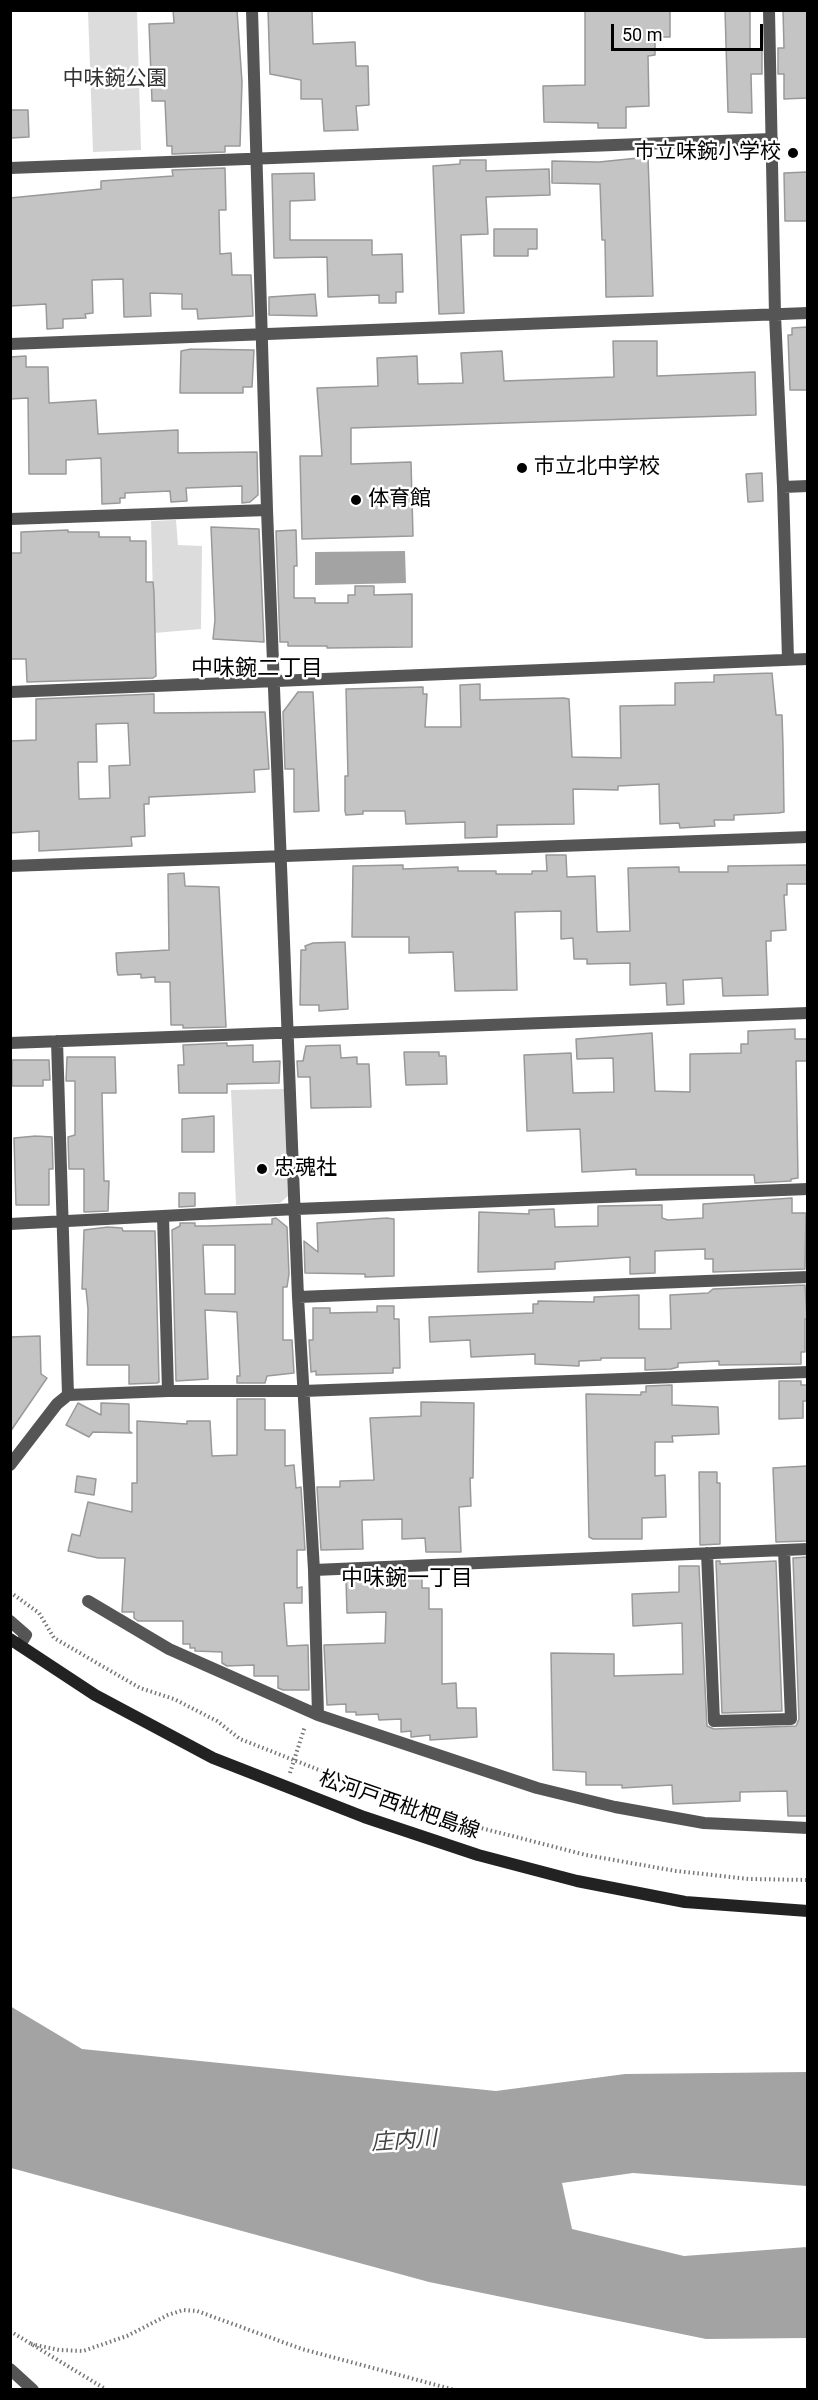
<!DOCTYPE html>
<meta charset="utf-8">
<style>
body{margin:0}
#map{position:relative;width:818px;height:2400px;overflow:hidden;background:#fff;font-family:Roboto,sans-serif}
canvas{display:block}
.frame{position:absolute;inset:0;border:12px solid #000;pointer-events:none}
.scale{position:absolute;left:611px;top:24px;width:152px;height:27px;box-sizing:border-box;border:3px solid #000;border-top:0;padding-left:8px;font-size:18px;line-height:21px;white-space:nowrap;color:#000;-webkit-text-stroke:4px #fff;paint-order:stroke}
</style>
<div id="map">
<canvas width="818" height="2400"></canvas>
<div class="frame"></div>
<div class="scale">50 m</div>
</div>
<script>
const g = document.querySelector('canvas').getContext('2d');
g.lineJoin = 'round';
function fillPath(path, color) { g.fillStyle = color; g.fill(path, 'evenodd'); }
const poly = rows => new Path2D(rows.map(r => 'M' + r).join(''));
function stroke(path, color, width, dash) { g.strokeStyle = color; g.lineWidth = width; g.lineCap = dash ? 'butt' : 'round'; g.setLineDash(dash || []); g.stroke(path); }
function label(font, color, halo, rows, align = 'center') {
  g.font = font + ' Roboto,"Noto Sans JP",sans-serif'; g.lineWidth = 5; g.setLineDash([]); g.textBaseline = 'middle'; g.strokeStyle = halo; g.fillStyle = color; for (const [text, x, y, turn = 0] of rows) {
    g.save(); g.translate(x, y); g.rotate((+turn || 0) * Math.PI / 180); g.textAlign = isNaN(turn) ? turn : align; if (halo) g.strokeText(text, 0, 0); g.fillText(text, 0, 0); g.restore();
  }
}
fillPath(poly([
 [88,11,137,11,141,150,93,152],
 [176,520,178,545,202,546,201,629,154,633,151,521],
 [284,1089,288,1196,280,1203,236,1205,231,1090]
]), '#dcdcdc');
fillPath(poly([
 [405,551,406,583,315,585,315,552],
 [10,2006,82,2049,496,2091,625,2074,807,2072,807,2186,633,2173,562,2183,572,2229,684,2256,807,2247,807,2338,706,2339,429,2282,11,2168]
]), '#a3a3a3');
const building = poly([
 [173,10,237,10,242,82,240,146,225,146,225,152,172,154,172,146,167,146,165,101,152,101,149,24,174,23,173,10],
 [268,10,312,10,313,44,355,42,356,66,368,66,369,105,356,106,358,130,324,131,322,99,301,99,301,80,270,74,268,10],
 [585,10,670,10,670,37,655,37,655,55,648,56,649,106,626,107,626,128,598,128,598,123,544,122,543,86,585,85,585,10],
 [725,10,750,10,750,49,762,49,762,74,751,74,752,113,728,112,725,10],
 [783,10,807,10,807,98,784,99,784,74,778,74,778,48,784,48,783,10],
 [10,110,28,110,29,137,11,138,10,110],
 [648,157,653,296,606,297,605,240,602,240,600,184,552,183,552,161,599,162,648,157],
 [460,160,486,160,486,171,549,169,550,195,486,197,488,234,461,235,464,313,439,314,433,166,460,164,460,160],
 [225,168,226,210,219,210,220,254,231,253,232,275,251,275,253,316,198,319,197,309,182,309,182,294,150,293,151,316,124,317,123,279,92,280,93,313,85,314,86,318,63,319,63,328,47,329,46,304,10,306,10,198,101,189,101,181,173,176,172,170,225,168],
 [807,172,807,221,785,221,784,173,807,172],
 [314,173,315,200,290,201,290,240,372,240,372,255,402,254,403,292,396,292,396,303,379,303,379,295,328,297,327,257,274,258,272,174,314,173],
 [494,229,537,229,537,249,528,249,528,256,494,256,494,229],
 [315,294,317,316,269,315,269,297,315,294],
 [807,327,807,390,790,390,788,335,792,335,792,328,807,327],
 [613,341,657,341,657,376,755,372,756,415,351,428,351,464,411,462,413,536,302,539,300,456,322,456,317,388,378,386,377,358,417,356,418,384,463,383,461,353,502,351,504,381,614,377,613,341],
 [191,349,254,350,252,387,243,387,243,393,180,393,181,351,191,349],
 [26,356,26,367,48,367,49,403,96,400,98,434,178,430,178,453,257,452,258,495,250,502,242,503,242,486,186,488,187,501,171,502,170,491,125,493,125,498,120,498,120,503,102,504,101,458,66,460,66,474,29,474,28,398,10,399,10,357,26,356],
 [762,473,763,501,748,502,746,474,762,473],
 [211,527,259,529,264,642,213,639,215,620,211,527],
 [68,530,68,532,99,532,99,537,130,537,130,541,146,541,146,582,153,582,154,593,156,676,153,678,27,682,26,659,10,659,10,553,21,553,21,532,68,530],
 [296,530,297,566,294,566,294,598,315,598,315,603,348,603,348,595,355,595,355,586,374,586,374,595,412,594,412,647,327,648,327,646,288,646,288,642,280,642,276,531,296,530],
 [772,673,776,715,782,715,783,746,784,812,778,813,734,815,734,820,714,820,715,826,680,828,679,823,660,824,659,784,618,786,618,790,573,789,574,824,497,825,497,837,465,838,465,822,406,824,405,811,363,811,363,814,346,815,345,811,345,776,348,776,346,689,423,687,423,694,427,694,425,727,461,727,460,685,480,684,480,700,564,698,569,699,572,757,621,758,620,706,675,705,675,683,714,682,714,675,772,673],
 [298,692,313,692,319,811,294,812,294,769,285,769,283,712,298,692],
 [154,694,154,713,265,712,269,769,254,770,255,792,149,797,149,804,144,804,145,836,131,837,132,846,39,851,39,831,10,833,10,741,36,740,36,699,154,694],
 [128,723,130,765,109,766,110,798,79,799,78,762,97,762,96,724,128,723],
 [546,855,566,855,567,877,595,876,597,932,630,931,628,868,679,867,679,872,728,872,728,866,807,865,807,884,787,884,787,895,784,895,786,930,771,931,771,941,766,941,768,995,723,996,722,978,683,980,684,1004,667,1005,666,983,630,985,630,963,587,964,587,959,574,959,573,938,561,939,561,911,515,912,517,990,455,991,453,952,409,953,409,937,352,937,353,866,403,865,403,869,458,867,458,871,496,871,496,874,532,874,532,871,547,871,546,855],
 [184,873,185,886,219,887,226,1027,183,1028,183,1025,171,1025,170,982,155,982,155,977,141,978,141,974,118,975,117,971,116,953,169,950,168,874,184,873],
 [345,942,348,1009,319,1011,319,1005,300,1005,301,950,306,950,305,946,313,943,345,942],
 [795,1029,795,1039,807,1039,807,1061,796,1061,798,1178,791,1179,791,1181,755,1183,754,1175,636,1175,636,1169,582,1172,580,1129,527,1131,524,1055,571,1053,573,1093,614,1092,613,1058,577,1059,576,1039,652,1033,655,1091,690,1092,690,1054,741,1053,741,1044,748,1044,748,1031,795,1029],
 [227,1043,227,1046,253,1045,253,1062,280,1061,279,1083,227,1084,227,1093,179,1093,178,1065,184,1065,183,1045,227,1043],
 [340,1045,341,1058,357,1057,357,1064,369,1064,371,1107,311,1108,310,1077,298,1077,297,1061,303,1061,306,1046,340,1045],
 [404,1052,439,1052,439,1056,446,1056,447,1084,406,1085,404,1052],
 [67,1057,115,1057,116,1093,102,1093,104,1181,109,1181,108,1211,84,1212,84,1169,69,1169,68,1137,75,1135,75,1081,66,1081,67,1057],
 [12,1060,49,1060,50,1080,43,1080,43,1086,12,1086,12,1060],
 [214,1116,214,1152,182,1152,182,1119,214,1116],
 [36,1136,52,1137,53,1169,49,1169,49,1205,16,1205,14,1138,36,1136],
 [179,1193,195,1193,195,1206,179,1207,179,1193],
 [792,1198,792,1213,806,1213,805,1269,713,1272,713,1259,705,1259,705,1249,655,1251,655,1273,630,1274,630,1257,555,1262,555,1269,478,1272,479,1212,529,1214,529,1210,554,1209,555,1227,598,1226,598,1206,662,1205,662,1218,668,1220,703,1218,703,1204,792,1198],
 [276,1218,287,1227,289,1274,287,1287,283,1287,283,1340,292,1340,294,1373,267,1376,265,1383,237,1383,237,1376,240,1376,237,1312,205,1310,208,1379,176,1381,172,1230,180,1226,180,1223,195,1223,195,1226,206,1226,272,1224,272,1219,276,1218],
 [203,1245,235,1245,235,1294,205,1294,203,1245],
 [386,1218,394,1219,394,1276,365,1277,365,1274,305,1273,304,1241,318,1252,317,1223,386,1218],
 [108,1227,122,1228,123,1231,155,1231,159,1382,157,1383,129,1384,129,1365,87,1365,88,1309,86,1289,82,1289,84,1230,108,1227],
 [805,1285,807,1319,805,1319,805,1352,801,1352,801,1364,719,1365,719,1361,678,1363,678,1367,671,1369,645,1370,645,1358,601,1358,601,1360,579,1361,579,1366,535,1364,535,1354,471,1357,470,1340,430,1342,429,1317,533,1313,533,1304,538,1304,538,1301,594,1302,594,1297,639,1295,639,1329,671,1329,670,1295,708,1293,713,1289,805,1285],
 [377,1306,394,1306,394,1319,399,1319,400,1368,393,1368,393,1373,316,1375,316,1371,311,1372,309,1340,313,1340,313,1308,330,1308,330,1313,377,1312,377,1306],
 [40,1336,41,1374,47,1378,10,1432,10,1337,40,1336],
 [779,1381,801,1381,801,1385,807,1385,807,1401,803,1401,803,1418,779,1419,779,1381],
 [672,1385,672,1405,718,1407,719,1434,672,1436,673,1442,655,1442,655,1476,665,1475,666,1517,642,1518,642,1539,593,1539,589,1537,586,1394,641,1395,641,1392,646,1392,646,1386,672,1385],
 [237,1399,265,1399,265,1430,285,1430,285,1466,294,1465,296,1488,301,1487,305,1550,297,1550,297,1588,302,1587,302,1603,284,1603,287,1646,308,1645,309,1690,283,1690,278,1688,278,1676,254,1676,254,1665,227,1666,222,1663,222,1652,195,1651,195,1648,190,1648,190,1644,183,1644,183,1621,138,1621,134,1618,134,1612,122,1612,125,1558,98,1558,68,1551,72,1534,80,1536,88,1502,132,1512,132,1483,137,1483,137,1421,187,1424,187,1421,210,1421,212,1456,237,1455,237,1399],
 [421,1402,474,1403,473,1478,470,1478,471,1506,459,1507,461,1552,426,1552,425,1538,402,1539,402,1519,362,1520,363,1549,321,1550,317,1487,340,1487,340,1481,374,1480,370,1418,421,1416,421,1402],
 [78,1403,101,1415,101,1403,129,1404,129,1431,132,1433,93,1432,89,1437,66,1425,78,1403],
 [807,1466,807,1541,776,1542,773,1468,807,1466],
 [699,1472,717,1472,717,1483,720,1483,720,1544,700,1545,699,1472],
 [77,1476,96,1479,94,1495,75,1492,77,1476],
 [807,1557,807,1816,788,1816,787,1791,740,1792,740,1801,673,1804,672,1785,622,1788,622,1785,586,1785,586,1772,553,1770,551,1653,614,1654,614,1676,683,1674,682,1623,633,1626,632,1594,679,1592,679,1566,699,1566,707,1726,714,1729,796,1726,799,1719,793,1558,807,1557],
 [716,1561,720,1561,720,1564,776,1561,782,1711,722,1713,716,1561],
 [407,1577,422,1577,422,1588,429,1588,429,1609,442,1609,442,1684,456,1683,457,1708,476,1708,477,1737,430,1740,430,1735,411,1737,411,1731,401,1732,401,1719,379,1720,378,1714,356,1715,356,1712,346,1712,346,1704,327,1705,324,1645,385,1643,386,1612,347,1613,346,1580,407,1582,407,1577]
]);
fillPath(building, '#c4c4c4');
stroke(building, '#999', 1.5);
stroke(poly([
 [10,1592,39,1613,54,1638,140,1688,174,1699,217,1721,240,1739,378,1793,481,1828,586,1855,676,1871,749,1879,808,1880],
 [290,1773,305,1726],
 [10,2331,107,2390],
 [31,2344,59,2350,83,2351,127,2336,168,2315,183,2310,197,2311,302,2349,455,2390]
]), '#777', 4, [1.5, 3]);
stroke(poly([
 [252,10,267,510,298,1297,314,1570,318,1715],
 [769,10,775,315,783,487,788,659],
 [10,168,772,139],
 [10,344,808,313],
 [783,487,808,486],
 [10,519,267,510],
 [10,692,808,659],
 [10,866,808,837],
 [10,1043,808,1013],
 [163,1216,168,1391],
 [10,1224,296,1209,808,1189],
 [298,1297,808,1277],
 [68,1395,168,1391,303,1391,808,1372],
 [10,1465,57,1404,68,1395,57,1041],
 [707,1553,714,1721,791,1719,784,1550],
 [314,1570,808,1549],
 [88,1601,169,1649,318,1715,537,1788,615,1807,704,1823,808,1828],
 [10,1621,26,1635,20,1645],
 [10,2369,33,2390]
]), '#555', 12);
stroke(poly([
 [10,1639,95,1695,213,1758,364,1817,478,1855,577,1881,685,1902,808,1911]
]), '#222', 12);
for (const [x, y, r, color] of [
 [793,153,6,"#000"],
 [522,468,6,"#000"],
 [356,500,6,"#000"],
 [262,1169,6,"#000"]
]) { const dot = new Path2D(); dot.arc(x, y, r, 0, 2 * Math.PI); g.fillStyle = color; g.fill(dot); stroke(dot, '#fff', 2); }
label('21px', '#333', '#fff', [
 ["中味鋺公園",115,80]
]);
label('21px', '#000', '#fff', [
 ["市立味鋺小学校",781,153,"right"],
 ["市立北中学校",534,468],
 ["体育館",368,500],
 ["忠魂社",274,1169]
], 'left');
label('21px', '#000', '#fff', [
 ["松河戸西枇杷島線",399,1806,19]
]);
label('22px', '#000', '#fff', [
 ["中味鋺二丁目",257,669],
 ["中味鋺一丁目",407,1579]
]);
label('italic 22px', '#444', '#fff', [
 ["庄内川",404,2142,-4]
]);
</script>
